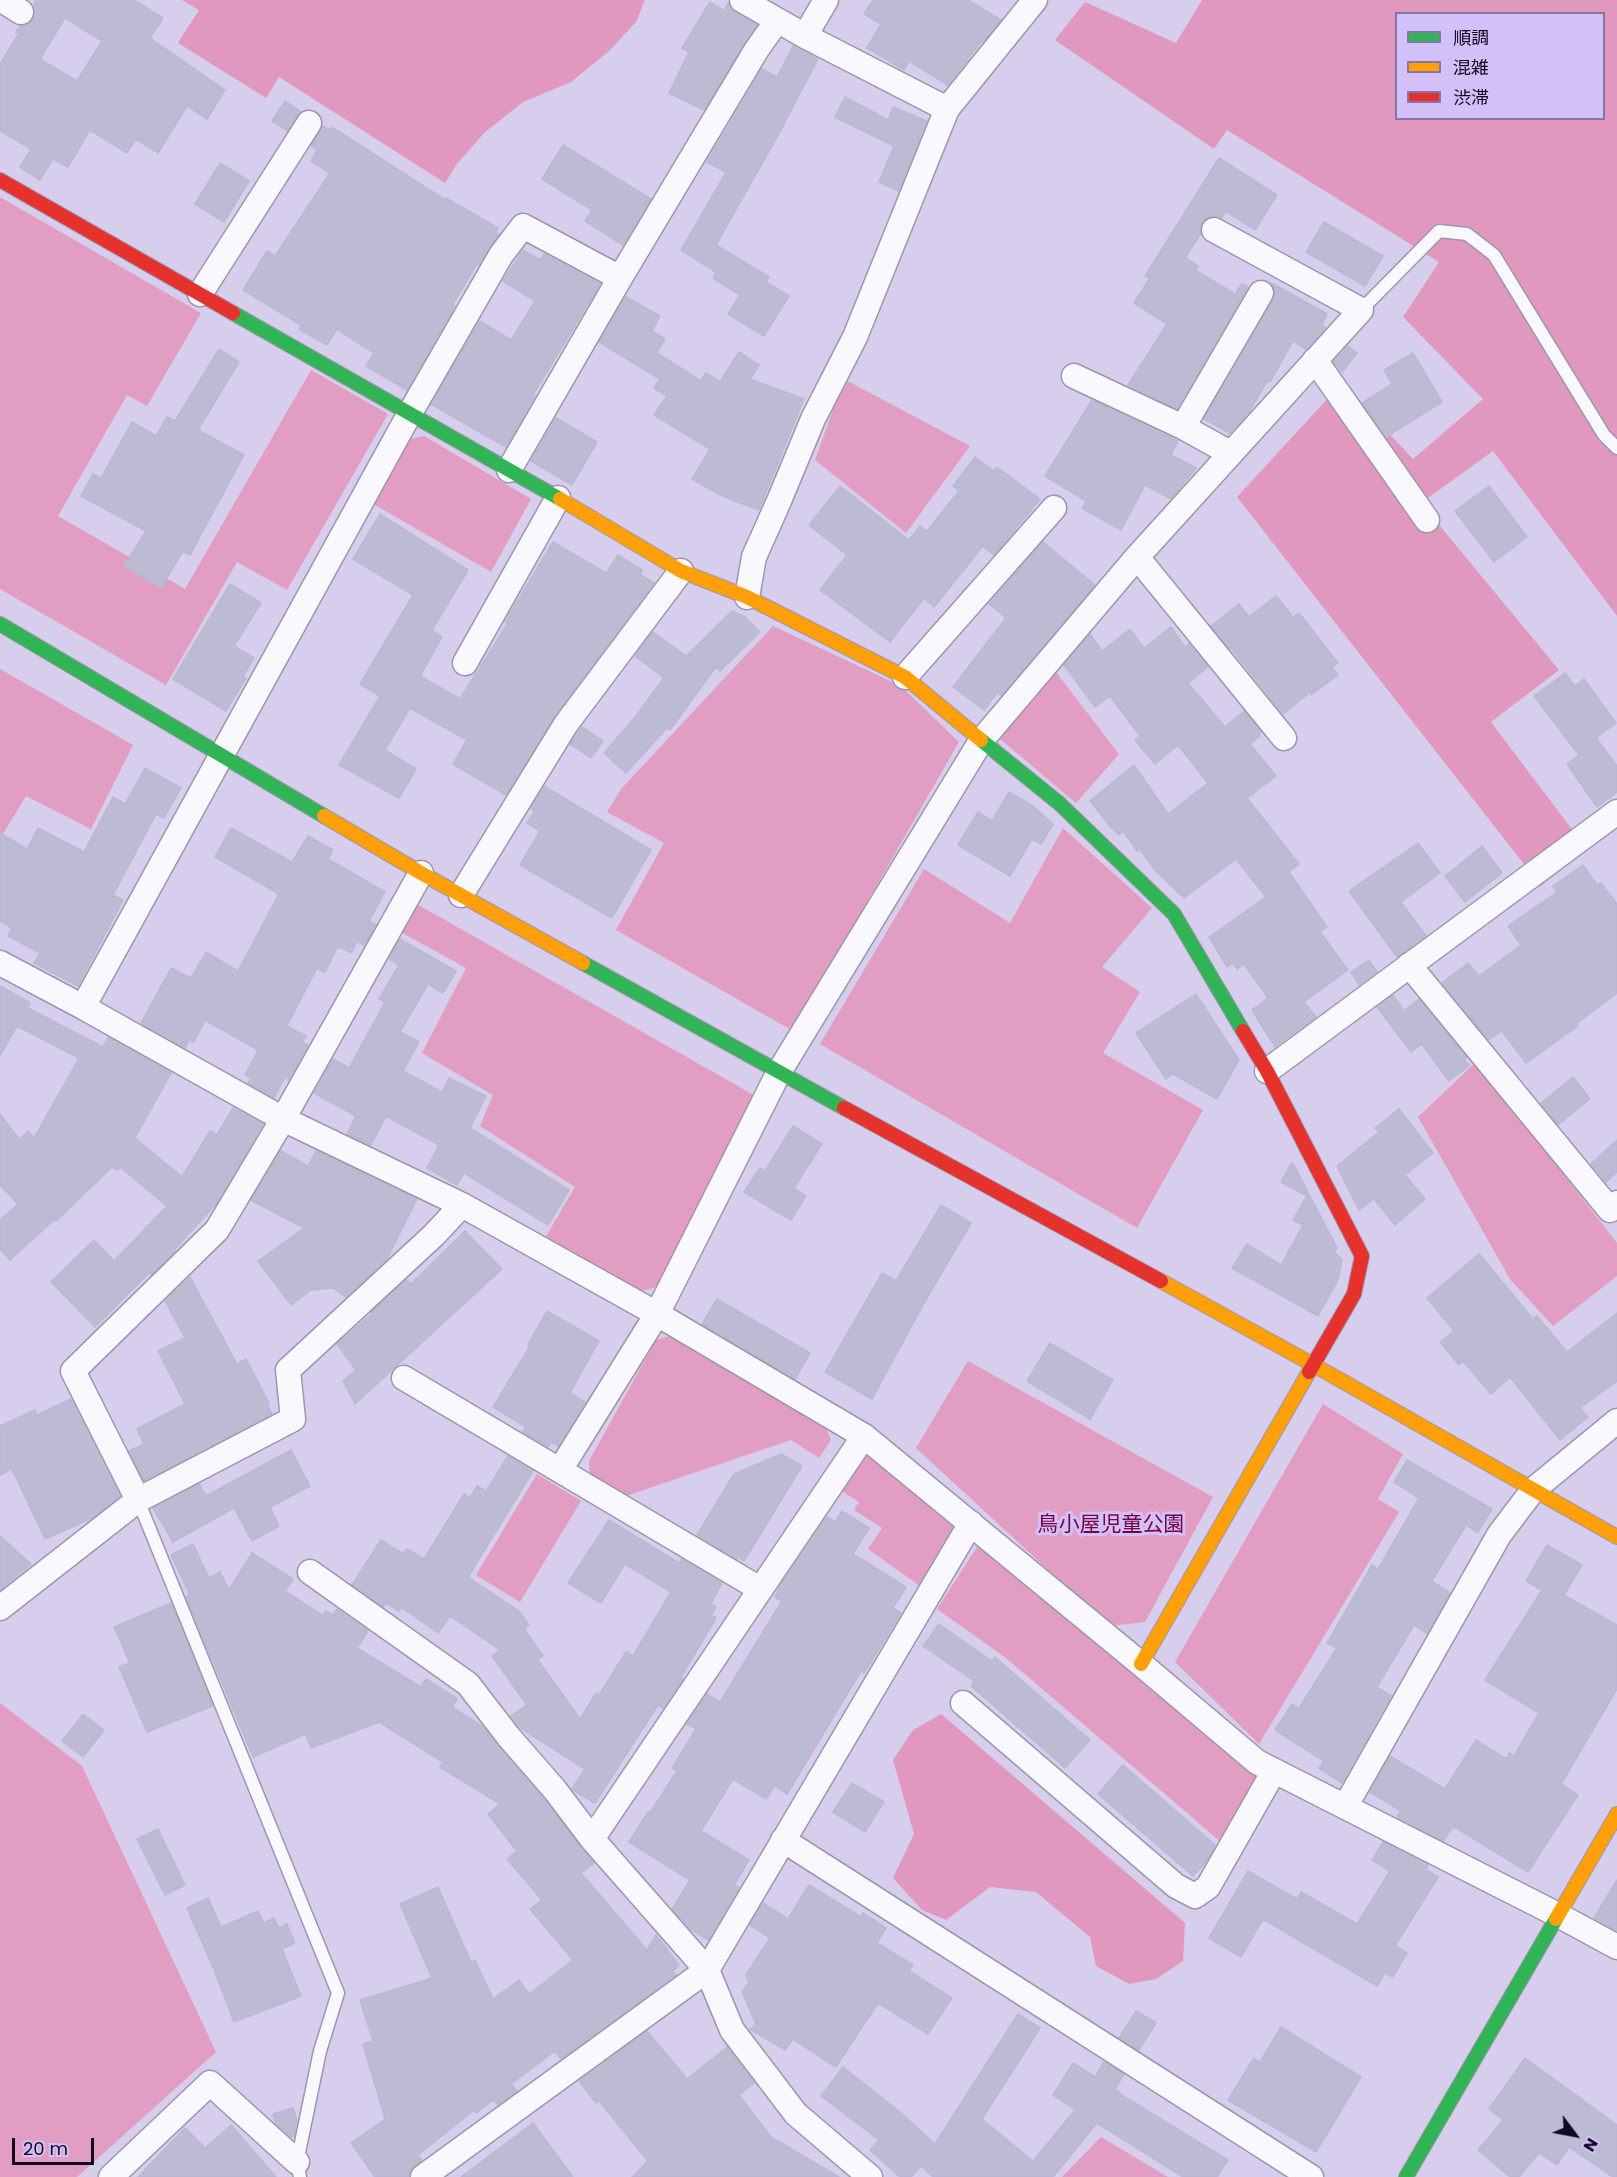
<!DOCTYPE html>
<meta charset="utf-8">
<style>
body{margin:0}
#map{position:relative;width:1617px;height:2177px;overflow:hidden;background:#d7cdec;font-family:Poppins,"Noto Sans JP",sans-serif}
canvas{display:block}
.legend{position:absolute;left:1395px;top:12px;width:210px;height:108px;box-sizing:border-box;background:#d2c0f9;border:2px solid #8576a3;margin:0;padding:8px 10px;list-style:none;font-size:18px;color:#120821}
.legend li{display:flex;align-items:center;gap:12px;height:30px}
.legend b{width:30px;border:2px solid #8576a3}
.north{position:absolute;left:1545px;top:2105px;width:60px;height:60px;-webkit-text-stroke:4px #d2c0f9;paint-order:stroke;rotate:122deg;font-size:16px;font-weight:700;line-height:24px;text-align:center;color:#120821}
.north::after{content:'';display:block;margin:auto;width:21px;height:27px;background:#120821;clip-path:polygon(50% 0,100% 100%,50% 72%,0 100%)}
.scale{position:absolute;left:12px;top:2138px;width:82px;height:27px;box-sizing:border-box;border:3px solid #120821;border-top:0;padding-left:8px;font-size:18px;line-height:21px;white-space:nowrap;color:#120821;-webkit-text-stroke:4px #d2c0f9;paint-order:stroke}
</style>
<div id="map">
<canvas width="1617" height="2177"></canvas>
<ul class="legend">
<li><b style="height:8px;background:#30b455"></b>順調</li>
<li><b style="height:8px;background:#ff9f0a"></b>混雑</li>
<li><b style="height:8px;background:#e5322d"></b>渋滞</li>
</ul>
<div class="north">N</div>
<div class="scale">20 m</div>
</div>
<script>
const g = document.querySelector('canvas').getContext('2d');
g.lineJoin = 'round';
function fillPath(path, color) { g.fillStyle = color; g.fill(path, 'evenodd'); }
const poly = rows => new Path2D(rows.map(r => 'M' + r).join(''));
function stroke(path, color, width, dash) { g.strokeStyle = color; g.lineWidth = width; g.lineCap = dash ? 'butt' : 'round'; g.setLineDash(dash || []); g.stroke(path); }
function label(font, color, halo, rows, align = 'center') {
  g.font = font + ' Poppins,"Noto Sans JP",sans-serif'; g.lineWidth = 6; g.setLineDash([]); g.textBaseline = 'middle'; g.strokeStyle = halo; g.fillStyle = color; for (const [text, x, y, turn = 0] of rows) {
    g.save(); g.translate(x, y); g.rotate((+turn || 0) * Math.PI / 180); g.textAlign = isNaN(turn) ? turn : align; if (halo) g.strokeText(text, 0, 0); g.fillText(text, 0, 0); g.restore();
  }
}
fillPath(poly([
 [0,197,201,313,147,406,127,395,58,516,185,589,311,370,388,414,287,590,237,562,166,685,0,589],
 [844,379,970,446,906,533,815,460],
 [424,436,531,499,491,572,370,502,404,440],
 [773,626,901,686,959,742,793,1031,616,930,664,843,607,812,621,789],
 [0,669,133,745,91,829,26,796,0,839],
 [1055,671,1119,754,1076,803,999,738],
 [1063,828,1152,908,1102,967,1140,992,1103,1053,1203,1110,1137,1228,820,1044,924,869,1010,923],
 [415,903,759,1098,657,1287,634,1293,545,1238,575,1187,480,1126,493,1095,422,1053,466,968,399,931],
 [1476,1062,1617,1243,1617,1276,1553,1326,1510,1279,1418,1117],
 [677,1334,825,1425,831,1440,819,1458,791,1440,620,1498,590,1480,589,1461,656,1340],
 [968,1361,1213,1497,1145,1622,1109,1626,916,1448],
 [1323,1404,1403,1454,1378,1499,1399,1512,1259,1744,1175,1662],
 [867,1452,955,1529,920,1586,868,1549,882,1528,854,1510,859,1502,837,1488],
 [537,1474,581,1501,520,1602,476,1575],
 [979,1544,1258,1773,1221,1842,1006,1658,937,1609],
 [0,1703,82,1766,216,2052,77,2177,0,2177],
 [1101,2137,1168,2177,1062,2177]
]), '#e19ec2');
fillPath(poly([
 [182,0,645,0,636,22,609,51,571,82,523,102,484,133,456,165,445,183,279,77,266,98,178,43,199,10],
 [1202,0,1617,0,1617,616,1493,451,1421,503,1559,670,1491,722,1586,848,1541,886,1237,497,1342,383,1413,459,1483,399,1403,317,1439,262,1227,130,1214,149,1055,40,1085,2,1176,43],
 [1396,14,1604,14,1604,118,1396,118],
 [941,1714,1185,1923,1183,1961,1156,1979,1129,1984,1096,1966,1090,1937,1036,1892,990,1887,946,1920,922,1910,893,1878,914,1834,893,1760,913,1730]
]), '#e098be');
const building = poly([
 [35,0,134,0,163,18,150,38,225,90,207,119,187,106,158,153,136,139,127,153,90,130,68,167,53,159,40,180,20,167,31,149,0,131,0,64,19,33,16,32,20,26,28,24,33,19,35,0],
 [65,18,102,41,77,81,40,59,65,18],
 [873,0,968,0,1001,20,983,42,982,41,948,85,909,61,904,70,867,48,881,24,864,14,873,0],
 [710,2,724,11,728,3,735,12,757,25,704,110,669,93,689,52,682,48,710,2],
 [793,46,818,59,776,139,716,245,769,277,766,282,789,296,764,336,728,314,740,295,713,278,716,272,681,250,726,172,707,162,762,69,777,77,793,46],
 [845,97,888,120,893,107,927,121,899,191,879,182,894,146,835,117,845,97],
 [285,101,301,112,287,131,272,121,285,101],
 [323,126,330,130,332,127,445,200,446,198,498,228,496,233,499,234,479,265,477,264,453,304,455,306,407,390,366,366,374,353,337,329,327,345,299,329,301,325,243,290,267,251,275,256,330,173,311,161,317,150,311,146,323,126],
 [563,145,651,199,623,245,585,221,592,210,542,179,563,145],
 [1219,158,1277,195,1255,230,1226,211,1222,218,1213,216,1206,218,1201,224,1201,233,1185,258,1198,266,1195,270,1235,294,1242,284,1248,287,1177,409,1128,385,1167,324,1134,303,1150,278,1145,276,1219,158],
 [220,163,249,181,224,222,195,204,220,163],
 [1324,222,1383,256,1365,286,1306,252,1324,222],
 [523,250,540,260,544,254,600,284,533,395,535,396,506,447,431,404,480,321,511,340,535,301,503,281,523,250],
 [1272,283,1327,314,1322,325,1326,328,1306,349,1293,341,1270,382,1267,381,1249,412,1230,433,1204,419,1273,300,1275,292,1272,283],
 [626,297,660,316,652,331,665,339,657,353,701,381,706,373,720,382,739,352,759,365,750,379,804,399,759,510,722,496,692,479,710,449,654,415,667,396,654,388,660,379,599,342,626,297],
 [1348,346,1357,353,1342,372,1333,362,1348,346],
 [219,349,239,362,198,430,244,455,190,555,183,551,161,588,124,566,146,531,81,496,93,474,101,478,132,422,156,436,167,417,175,421,219,349],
 [1413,353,1442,402,1386,437,1362,403,1392,384,1384,370,1413,353],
 [1092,400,1178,441,1171,455,1196,468,1171,499,1145,485,1121,530,1082,508,1086,501,1045,476,1092,400],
 [556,418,597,442,572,485,531,461,556,418],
 [975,457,994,471,997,467,1040,499,994,555,983,546,934,607,924,598,890,642,820,590,847,555,809,525,840,486,909,540,920,526,927,531,959,491,953,486,975,457],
 [1489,486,1527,537,1494,562,1455,511,1489,486],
 [380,514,468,570,432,630,442,637,420,676,460,699,508,623,505,622,553,542,606,573,618,555,642,570,640,574,654,583,555,715,506,795,453,764,467,740,410,708,385,750,416,769,399,798,339,765,380,696,360,684,413,595,353,559,380,514],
 [1043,542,1095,585,1001,696,997,693,984,710,953,687,1006,618,989,604,1043,542],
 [230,584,261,603,234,646,254,658,243,676,246,678,226,711,173,679,230,584],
 [1276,596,1293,617,1299,613,1338,663,1332,667,1338,675,1311,695,1310,692,1283,714,1231,648,1230,649,1211,626,1239,604,1249,617,1276,596],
 [732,611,745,617,760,632,720,671,716,667,670,730,667,728,626,773,604,753,636,716,664,678,635,656,653,632,686,656,732,611],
 [1171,627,1185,647,1189,644,1208,667,1188,683,1225,727,1244,711,1261,732,1259,734,1260,736,1250,744,1276,776,1247,798,1299,864,1289,872,1327,927,1320,932,1348,970,1304,1002,1316,1017,1275,1047,1252,1010,1268,998,1244,964,1237,969,1233,963,1227,967,1209,937,1266,897,1236,859,1184,898,1155,870,1140,849,1137,851,1123,831,1119,835,1111,827,1090,801,1134,765,1168,814,1208,783,1178,745,1155,764,1135,740,1140,736,1110,696,1095,707,1064,665,1090,634,1102,651,1130,629,1144,648,1171,627],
 [1565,673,1575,686,1584,679,1616,723,1596,738,1617,766,1617,792,1597,807,1567,764,1579,755,1534,696,1565,673],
 [582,727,603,741,591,758,570,744,582,727],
 [145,768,181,788,164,818,156,814,113,895,123,900,78,986,34,963,40,953,8,936,12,928,0,921,0,833,27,849,38,828,84,852,113,797,125,804,145,768],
 [544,786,651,850,612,918,520,865,540,831,527,823,535,811,531,809,544,786],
 [1009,792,1033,806,1053,824,1041,844,1032,839,1010,876,958,845,978,812,992,821,1009,792],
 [231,828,292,862,308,836,333,850,328,859,385,892,369,921,376,925,364,945,357,941,351,953,338,946,325,972,317,968,287,1026,306,1036,302,1042,308,1045,289,1080,285,1077,274,1098,248,1083,251,1078,245,1075,258,1050,205,1020,194,1042,189,1040,185,1048,141,1023,171,968,191,978,206,952,238,971,279,894,215,857,231,828],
 [1418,843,1440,873,1401,902,1426,936,1397,957,1349,891,1418,843],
 [1482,846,1502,873,1465,902,1445,876,1482,846],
 [1583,865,1597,885,1601,883,1617,904,1617,993,1576,1024,1578,1026,1526,1063,1502,1031,1489,1040,1442,983,1468,963,1479,976,1521,945,1508,926,1557,892,1553,886,1583,865],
 [400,939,456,971,443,993,428,984,400,1032,419,1042,403,1071,442,1092,449,1078,486,1096,470,1128,569,1190,548,1225,464,1173,457,1185,427,1168,439,1145,386,1116,371,1145,347,1134,356,1116,314,1093,333,1059,349,1068,385,1002,379,999,399,965,389,959,400,939],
 [1369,960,1377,972,1359,985,1351,972,1369,960],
 [0,986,30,1003,28,1008,103,1047,108,1037,171,1073,135,1138,182,1177,210,1131,217,1135,233,1108,263,1124,216,1204,175,1249,175,1251,151,1275,150,1272,95,1327,51,1282,94,1240,114,1261,167,1206,120,1167,118,1170,112,1167,56,1221,55,1219,10,1260,0,1249,0,1220,18,1204,0,1185,0,1114,19,1139,28,1131,34,1138,79,1058,17,1026,0,1056,0,986],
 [1196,994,1239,1060,1217,1099,1173,1074,1166,1079,1136,1033,1196,994],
 [1393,995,1404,1011,1419,999,1467,1058,1464,1060,1469,1066,1449,1081,1422,1044,1411,1052,1377,1007,1393,995],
 [1573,1077,1590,1099,1558,1125,1541,1103,1573,1077],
 [1399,1109,1433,1153,1405,1175,1425,1199,1395,1225,1374,1199,1359,1210,1337,1166,1379,1132,1375,1128,1399,1109],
 [793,1126,822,1144,794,1188,806,1196,791,1220,744,1192,760,1168,765,1171,793,1126],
 [1617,1140,1617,1172,1606,1182,1591,1164,1617,1140],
 [281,1151,308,1166,316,1151,417,1199,387,1259,346,1297,333,1288,311,1290,291,1305,258,1261,304,1228,251,1200,281,1151],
 [1291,1164,1294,1165,1337,1248,1334,1252,1342,1259,1338,1280,1318,1316,1232,1268,1247,1244,1281,1265,1303,1225,1293,1220,1307,1196,1281,1182,1291,1164],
 [941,1205,971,1223,927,1298,872,1399,825,1372,882,1273,896,1281,941,1205],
 [465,1231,502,1269,355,1404,343,1381,356,1370,337,1344,373,1313,371,1312,406,1280,411,1284,465,1231],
 [1479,1254,1533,1319,1537,1316,1567,1352,1617,1313,1617,1381,1580,1408,1588,1417,1560,1440,1510,1377,1491,1394,1463,1361,1459,1365,1440,1342,1454,1331,1427,1298,1479,1254],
 [190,1277,237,1364,246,1359,269,1403,267,1404,272,1414,144,1481,129,1451,144,1444,137,1429,185,1404,158,1351,185,1338,165,1301,190,1277],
 [717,1299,810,1353,795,1379,702,1324,717,1299],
 [547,1311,599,1341,570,1393,585,1402,558,1446,551,1442,548,1447,523,1432,526,1427,493,1407,530,1346,528,1344,547,1311],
 [1050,1343,1113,1380,1090,1419,1027,1381,1050,1343],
 [71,1399,120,1496,94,1517,45,1539,12,1469,0,1475,0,1426,35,1410,37,1415,71,1399],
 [291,1450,310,1486,270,1507,279,1526,252,1541,234,1508,173,1542,153,1508,199,1484,206,1496,291,1450],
 [781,1454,802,1466,744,1561,738,1557,737,1559,697,1535,734,1474,781,1454],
 [508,1456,533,1471,468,1577,519,1611,529,1625,524,1629,543,1656,538,1660,580,1719,596,1693,599,1695,626,1652,633,1656,671,1592,625,1564,601,1603,568,1583,609,1520,679,1563,681,1559,722,1583,711,1604,716,1607,711,1615,716,1618,681,1677,683,1679,663,1708,658,1705,595,1803,572,1789,585,1769,519,1727,511,1716,527,1705,492,1656,500,1650,450,1616,438,1633,401,1607,399,1611,386,1603,383,1607,352,1585,381,1540,403,1554,407,1549,424,1559,464,1494,470,1498,477,1486,486,1491,508,1456],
 [1407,1460,1492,1509,1478,1532,1466,1525,1432,1581,1450,1593,1427,1633,1414,1625,1377,1687,1391,1696,1342,1783,1319,1768,1324,1761,1275,1730,1292,1704,1299,1708,1337,1648,1327,1643,1372,1565,1378,1569,1419,1498,1394,1482,1407,1460],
 [842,1511,869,1528,853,1554,906,1587,893,1608,901,1613,864,1673,861,1671,787,1794,775,1786,766,1799,733,1779,701,1831,749,1860,734,1885,739,1888,708,1940,690,1929,672,1909,690,1880,629,1842,648,1812,650,1813,677,1771,672,1768,696,1729,687,1724,707,1694,720,1702,782,1601,775,1597,781,1584,827,1517,835,1522,842,1511],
 [0,1536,31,1564,0,1590,0,1536],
 [193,1544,209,1578,220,1572,229,1590,252,1553,293,1579,285,1591,323,1616,326,1611,333,1615,337,1609,368,1631,357,1648,421,1687,426,1679,457,1699,452,1707,483,1727,544,1799,594,1863,581,1873,647,1950,656,1935,679,1965,673,1971,676,1975,561,2059,555,2051,511,2084,517,2091,498,2105,493,2100,476,2113,474,2110,418,2155,422,2160,410,2171,409,2177,375,2177,351,2143,385,2119,363,2044,373,2041,360,2000,432,1978,400,1904,438,1887,471,1962,475,1960,493,1999,519,1980,529,1994,573,1960,530,1909,542,1900,507,1859,517,1851,488,1814,500,1804,440,1767,443,1762,379,1722,311,1748,306,1734,253,1757,186,1597,190,1595,171,1555,193,1544],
 [1547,1545,1582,1565,1564,1595,1617,1625,1617,1689,1561,1784,1578,1795,1528,1872,1453,1826,1443,1841,1397,1817,1401,1811,1370,1792,1390,1756,1445,1789,1476,1740,1506,1759,1509,1753,1514,1756,1539,1713,1485,1680,1542,1590,1526,1581,1547,1545],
 [171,1603,213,1706,147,1732,119,1667,130,1663,114,1627,171,1603],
 [939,1624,992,1661,995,1657,1090,1740,1065,1768,971,1686,974,1681,923,1646,939,1624],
 [83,1714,104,1730,83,1757,62,1741,83,1714],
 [1123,1765,1215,1845,1206,1862,1193,1876,1098,1794,1123,1765],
 [852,1783,884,1802,865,1832,833,1812,852,1783],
 [158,1829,185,1885,165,1895,137,1839,158,1829],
 [1383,1842,1428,1865,1426,1869,1438,1877,1395,1946,1407,1953,1393,1977,1385,1973,1377,1986,1263,1919,1241,1957,1209,1938,1248,1871,1297,1899,1301,1892,1357,1924,1390,1871,1372,1860,1383,1842],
 [1617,1880,1617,1931,1594,1918,1617,1880],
 [809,1885,861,1917,863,1913,886,1928,877,1943,913,1965,909,1971,952,1998,928,2034,878,2003,836,2067,793,2039,785,2050,750,2029,756,2024,742,1992,749,1982,746,1975,770,1938,750,1925,763,1903,788,1919,809,1885],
 [208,1898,221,1927,258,1911,264,1923,274,1918,279,1928,287,1924,295,1943,282,1949,301,1996,234,2022,215,1972,187,1908,208,1898],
 [1136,2011,1156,2023,1139,2050,1119,2038,1136,2011],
 [1018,2014,1040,2028,982,2119,1033,2161,1075,2110,1053,2095,1073,2063,1095,2077,1104,2062,1124,2074,1115,2089,1125,2097,1228,2160,1217,2177,1183,2177,1097,2123,1053,2177,933,2177,921,2166,911,2177,900,2177,870,2150,879,2140,821,2096,843,2067,900,2112,935,2144,1018,2014],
 [1281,2027,1361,2077,1316,2152,1228,2100,1254,2058,1260,2062,1281,2027],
 [647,2031,687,2079,727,2047,754,2083,739,2095,771,2137,839,2177,632,2177,648,2161,599,2101,596,2103,579,2081,647,2031],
 [1525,2058,1617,2125,1617,2177,1613,2177,1569,2147,1557,2165,1539,2153,1519,2177,1510,2177,1478,2150,1503,2120,1489,2109,1525,2058],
 [293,2108,297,2121,294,2136,291,2137,276,2124,273,2114,293,2108],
 [533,2123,573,2177,461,2177,533,2123],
 [231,2125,276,2177,138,2177,185,2128,205,2148,231,2125]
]);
fillPath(building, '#bdbad4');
stroke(building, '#bbb8d3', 1.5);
const lane = poly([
 [1361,310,1439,231,1467,234,1494,255,1604,435,1617,448],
 [138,1500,338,1993,320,2051,297,2162,300,2177]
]);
const street = poly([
 [2,0,21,12],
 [742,0,805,36,947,109],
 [805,36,826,0],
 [200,294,309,123],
 [1315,360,1427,520],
 [1074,376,1183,427,1230,453],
 [1183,427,1261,293],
 [509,470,620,278],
 [1137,557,1284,738],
 [747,597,754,557,779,501,813,419,855,337,947,109,1035,0],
 [465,663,558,498],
 [905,677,1054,508],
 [461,895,566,724,681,571],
 [0,963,83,1007,283,1119,462,1205,657,1314,864,1436,1141,1664,1257,1762,1560,1916,1617,1947],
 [1409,965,1610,1210,1617,1203],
 [83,1007,410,413,501,255,523,226,620,278,757,49,777,21],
 [1267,1071,1617,812],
 [404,1378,760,1589],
 [560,1470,657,1314,779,1072,981,741,1137,557,1361,310,1214,230],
 [138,1500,73,1371,217,1230,283,1119,421,873],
 [310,1572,468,1684,508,1736,555,1790,592,1839,707,1970,732,2030,796,2114,870,2177],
 [0,1608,138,1500,293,1419,288,1370,434,1235,462,1205],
 [963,1703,1176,1886,1195,1896,1208,1887,1274,1771],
 [1345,1807,1499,1535,1533,1490,1617,1421],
 [592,1839,864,1436],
 [783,1840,1311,2177],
 [111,2177,210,2083,297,2162],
 [423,2177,707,1970,971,1523]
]);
const fast = poly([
 [233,313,560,499],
 [0,624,324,816],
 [981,740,1060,804,1174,914,1243,1031],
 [583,963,844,1108],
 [1406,2177,1556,1919]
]);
const slow = poly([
 [560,499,681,571,747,597,905,677,981,740],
 [324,816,421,873,583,963],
 [1161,1281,1312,1364,1617,1537],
 [1141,1664,1309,1372],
 [1556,1919,1617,1814]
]);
const jam = poly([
 [0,180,233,313],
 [1243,1031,1267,1071,1362,1256,1354,1294,1309,1372],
 [844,1108,1161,1281]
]);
stroke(lane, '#9e95af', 15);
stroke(street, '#9e95af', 27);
stroke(fast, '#9e95af', 16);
stroke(slow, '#9e95af', 16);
stroke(jam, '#9e95af', 16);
stroke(lane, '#f9f8fc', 12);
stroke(street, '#f9f8fc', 24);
stroke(fast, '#30b455', 14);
stroke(slow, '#ff9f0a', 14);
stroke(jam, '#e5322d', 14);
label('21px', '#78003e', '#d2c0f9', [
 ["鳥小屋児童公園",1111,1526]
]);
</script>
